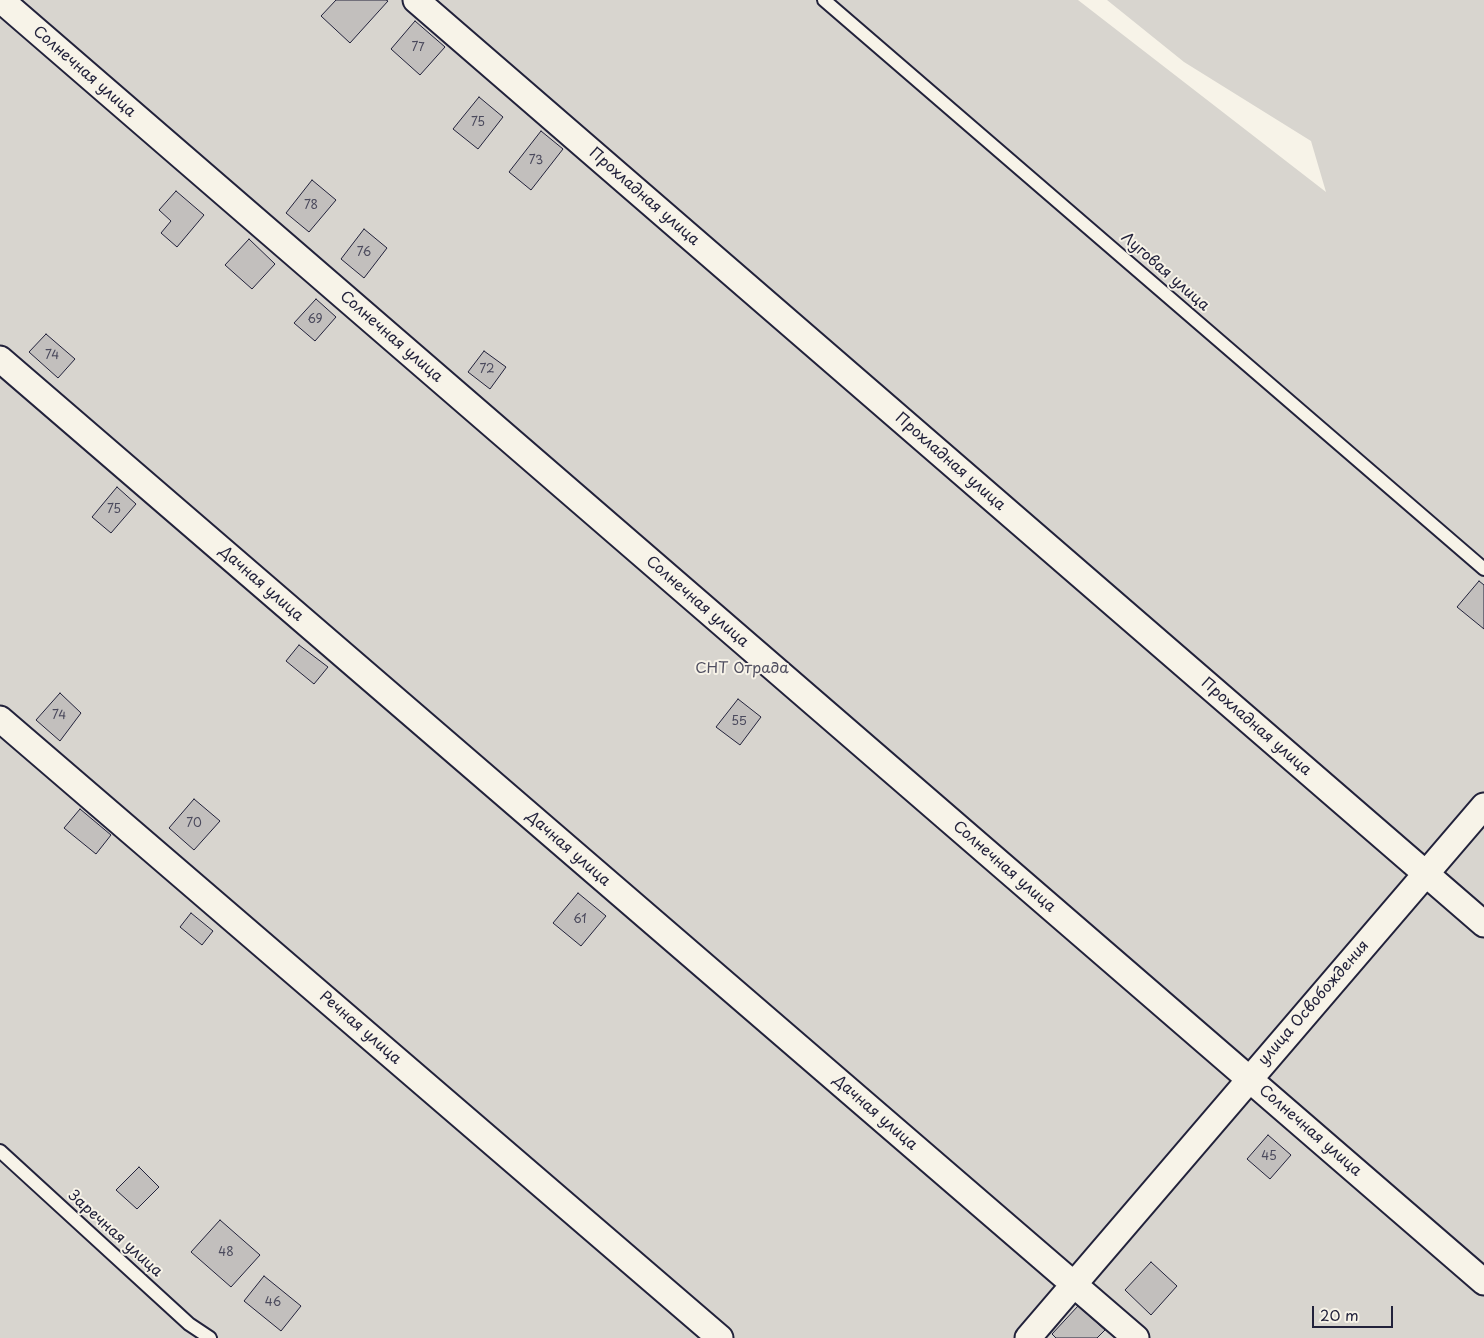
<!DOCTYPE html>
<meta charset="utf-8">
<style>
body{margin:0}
#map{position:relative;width:1484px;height:1338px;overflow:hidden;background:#f7f3e8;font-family:"Playpen Sans",sans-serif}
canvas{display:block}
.scale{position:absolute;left:1312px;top:1306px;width:81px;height:22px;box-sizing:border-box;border:2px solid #22223b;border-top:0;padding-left:6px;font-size:15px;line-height:18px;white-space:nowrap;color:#22223b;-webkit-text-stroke:4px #f7f3e8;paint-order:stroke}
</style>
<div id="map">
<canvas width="1484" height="1338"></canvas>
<div class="scale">20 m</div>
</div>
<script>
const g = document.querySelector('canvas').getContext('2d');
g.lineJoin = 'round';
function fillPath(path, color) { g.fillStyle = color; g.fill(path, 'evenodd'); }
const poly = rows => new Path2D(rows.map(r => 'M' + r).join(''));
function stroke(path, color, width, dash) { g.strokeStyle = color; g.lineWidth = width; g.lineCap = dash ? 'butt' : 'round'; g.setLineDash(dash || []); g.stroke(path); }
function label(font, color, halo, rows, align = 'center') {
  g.font = font + ' "Playpen Sans",sans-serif'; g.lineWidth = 4; g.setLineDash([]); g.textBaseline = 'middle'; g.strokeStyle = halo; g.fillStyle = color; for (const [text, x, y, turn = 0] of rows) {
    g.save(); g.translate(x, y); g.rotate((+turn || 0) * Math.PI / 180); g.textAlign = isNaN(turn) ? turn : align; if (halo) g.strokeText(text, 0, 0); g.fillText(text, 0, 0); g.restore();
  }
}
fillPath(poly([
 [0,0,1078,0,1326,192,1311,141,1184,62,1107,0,1484,0,1484,1338,0,1338]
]), '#d8d5cf');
const building = poly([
 [336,0,386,0,388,1,350,43,321,16,336,0],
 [415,21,445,47,420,75,391,49,415,21],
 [479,97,503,117,478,149,453,129,479,97],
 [541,131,563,149,531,190,509,172,541,131],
 [312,180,336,200,309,232,286,213,312,180],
 [176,191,204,215,177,247,161,233,171,221,159,210,176,191],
 [364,229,387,248,364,278,341,259,364,229],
 [249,239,275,264,252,289,225,265,249,239],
 [316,299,336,317,315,341,294,323,316,299],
 [46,334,75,359,58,378,29,352,46,334],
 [484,351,506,367,490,389,468,372,484,351],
 [117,487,136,504,111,533,92,517,117,487],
 [1479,581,1484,585,1484,629,1457,607,1479,581],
 [299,645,328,667,314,684,286,661,299,645],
 [60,693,81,713,60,741,36,720,60,693],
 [738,699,761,717,740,745,716,727,738,699],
 [194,799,220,821,194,850,169,828,194,799],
 [80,809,111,835,96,854,64,828,80,809],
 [578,893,606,916,581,946,553,923,578,893],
 [191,913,213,931,202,945,180,927,191,913],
 [1268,1135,1291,1155,1270,1179,1247,1159,1268,1135],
 [139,1167,159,1187,137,1209,116,1190,139,1167],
 [220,1220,260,1255,231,1287,191,1252,220,1220],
 [1151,1262,1177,1286,1151,1315,1125,1290,1151,1262],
 [264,1276,301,1306,281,1331,244,1301,264,1276],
 [1078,1306,1105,1330,1097,1338,1056,1338,1052,1334,1078,1306]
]);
fillPath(building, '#c2bfbd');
stroke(building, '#22223b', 1);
const lane = poly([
 [824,0,1484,569],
 [0,1151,189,1324,210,1338]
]);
const street = poly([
 [1,0,1484,1282],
 [416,0,1484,924],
 [0,359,1136,1338],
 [0,719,720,1338],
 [1028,1338,1484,806]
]);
stroke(lane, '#22223b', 16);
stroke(street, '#22223b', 29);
stroke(lane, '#f7f3e8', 12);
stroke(street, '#f7f3e8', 25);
label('12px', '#4a495c', null, [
 ["77",418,48],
 ["75",478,123],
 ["73",536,161],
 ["78",311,206],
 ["76",364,253],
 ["69",315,320],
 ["74",52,356],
 ["72",487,370],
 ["75",114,510],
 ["74",59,716],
 ["55",739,722],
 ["70",194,824],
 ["61",580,920],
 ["45",1269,1157],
 ["48",226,1253],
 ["46",273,1303]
]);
label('15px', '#22223b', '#f7f3e8', [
 ["Солнечная улица",84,72,41],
 ["Прохладная улица",644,197,41],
 ["Луговая улица",1165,272,41],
 ["Солнечная улица",391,337,41],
 ["Прохладная улица",950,462,41],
 ["Дачная улица",261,584,41],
 ["Солнечная улица",697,602,41],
 ["Прохладная улица",1256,727,41],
 ["Дачная улица",568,849,41],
 ["Солнечная улица",1004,867,41],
 ["улица Освобождения",1314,1003,-49],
 ["Речная улица",360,1028,41],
 ["Дачная улица",875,1113,41],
 ["Солнечная улица",1310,1131,41],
 ["Заречная улица",115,1234,42]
]);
label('15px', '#504f60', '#f7f3e8', [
 ["СНТ Отрада",742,669]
]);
</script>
